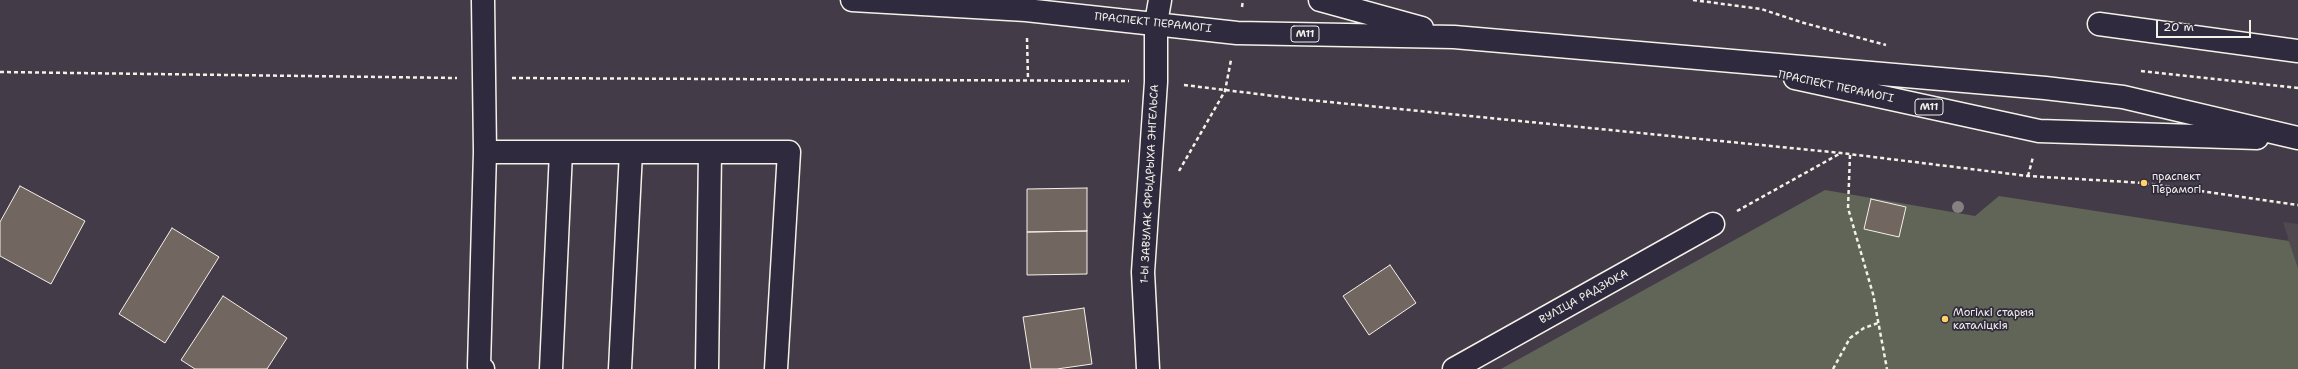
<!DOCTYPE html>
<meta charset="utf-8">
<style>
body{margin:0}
#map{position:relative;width:2298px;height:369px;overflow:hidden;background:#433c48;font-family:"Shantell Sans",sans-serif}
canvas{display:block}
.scale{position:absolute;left:2156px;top:20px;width:95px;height:18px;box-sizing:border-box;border:2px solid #f4f1e8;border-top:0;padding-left:5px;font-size:12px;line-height:14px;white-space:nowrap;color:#f4f1e8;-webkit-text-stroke:3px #2f2a3d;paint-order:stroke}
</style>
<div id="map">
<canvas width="2298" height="369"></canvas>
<div class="scale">20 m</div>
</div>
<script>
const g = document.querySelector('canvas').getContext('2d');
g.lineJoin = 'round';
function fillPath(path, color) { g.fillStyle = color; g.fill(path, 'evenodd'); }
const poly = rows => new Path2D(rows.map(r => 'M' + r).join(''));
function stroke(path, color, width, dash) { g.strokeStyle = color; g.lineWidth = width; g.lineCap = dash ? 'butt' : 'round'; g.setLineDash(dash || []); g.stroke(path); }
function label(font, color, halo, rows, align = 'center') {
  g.font = font + ' "Shantell Sans",sans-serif'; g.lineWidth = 3.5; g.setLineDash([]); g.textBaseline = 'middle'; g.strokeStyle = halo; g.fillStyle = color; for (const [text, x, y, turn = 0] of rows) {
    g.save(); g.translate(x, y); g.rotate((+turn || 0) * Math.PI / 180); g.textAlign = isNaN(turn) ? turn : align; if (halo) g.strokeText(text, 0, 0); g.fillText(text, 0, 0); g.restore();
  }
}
fillPath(poly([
 [2283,222,2298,224,2298,268,2289,241]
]), '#514950');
fillPath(poly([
 [1825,190,1975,216,1999,196,2289,241,2298,268,2298,369,1501,369]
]), '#616558');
const building = poly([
 [20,186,85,221,51,284,0,256,0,222,20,186],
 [1087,188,1087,231,1027,232,1027,189,1087,188],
 [1871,199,1906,207,1899,237,1864,229,1871,199],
 [172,228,219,257,165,343,119,314,172,228],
 [1087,231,1087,274,1027,275,1027,232,1087,231],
 [1390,265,1416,303,1369,335,1343,296,1390,265],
 [223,296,287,338,267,369,195,369,181,360,223,296],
 [1084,308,1092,364,1057,369,1031,369,1023,317,1084,308]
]);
fillPath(building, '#726661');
stroke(building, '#f4f1e8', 1);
const minor = poly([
 [2099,24,2298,51],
 [485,152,789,152,776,369],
 [483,369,479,366,485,152,483,0],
 [551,369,561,152],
 [620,369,631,152],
 [707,369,710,152],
 [1148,369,1143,272,1156,82,1156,23],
 [1454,369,1713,224]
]);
const major = poly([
 [852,0,1026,10,1237,33,1454,37,2045,88,2123,97,2298,138],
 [1320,0,1422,28],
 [1156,23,1160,0],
 [1795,78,2039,131,2257,138]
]);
stroke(minor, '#f4f1e8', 25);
stroke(major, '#f4f1e8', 25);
stroke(poly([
 [1693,0,1761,9,1804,23,1886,45],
 [1242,7,1243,0],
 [1027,38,1028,79],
 [2141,71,2298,88],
 [0,72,457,78],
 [512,78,1129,81],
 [1184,85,1299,99,1841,153,2028,176,2144,183,2298,205],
 [1850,155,1848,208,1873,294,1887,369],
 [1179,171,1225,91,1231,60],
 [2028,176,2033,157],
 [1737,211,1841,153],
 [1833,369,1850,338,1864,328,1878,323]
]), '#f4f1e8', 2.5, [4, 3]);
stroke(minor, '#2f2a3d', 22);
stroke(major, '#2f2a3d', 22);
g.fillStyle = '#848180';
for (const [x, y] of [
 [1958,207]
]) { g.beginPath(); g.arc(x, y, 6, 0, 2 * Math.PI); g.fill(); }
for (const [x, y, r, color] of [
 [2144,183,4,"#ffd166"],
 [1945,319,4,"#ffd166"]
]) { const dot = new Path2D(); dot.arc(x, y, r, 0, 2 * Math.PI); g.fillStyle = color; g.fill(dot); stroke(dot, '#2f2a3d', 1.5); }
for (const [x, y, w] of [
 [1305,34,28],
 [1929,107,28]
]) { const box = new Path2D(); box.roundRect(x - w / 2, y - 8, w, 16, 3); g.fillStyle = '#2f2a3d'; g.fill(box); stroke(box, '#f4f1e8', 1); }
label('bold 10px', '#f4f1e8', null, [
 ["М11",1305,34],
 ["М11",1929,107]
]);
label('11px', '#f4f1e8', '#2f2a3d', [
 ["ПРАСПЕКТ ПЕРАМОГІ",1153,23,6],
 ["ПРАСПЕКТ ПЕРАМОГІ",1836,87,12],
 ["1-Ы ЗАВУЛАК ФРЫДРЫХА ЭНГЕЛЬСА",1150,184,-87],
 ["ВУЛІЦА РАДЗЮКА",1584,297,-29]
]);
label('11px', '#f4f1e8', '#2f2a3d', [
 ["праспект",2152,177],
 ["Перамогі",2152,190],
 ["Могілкі старыя",1953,313],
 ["каталіцкія",1953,326]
], 'left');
</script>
